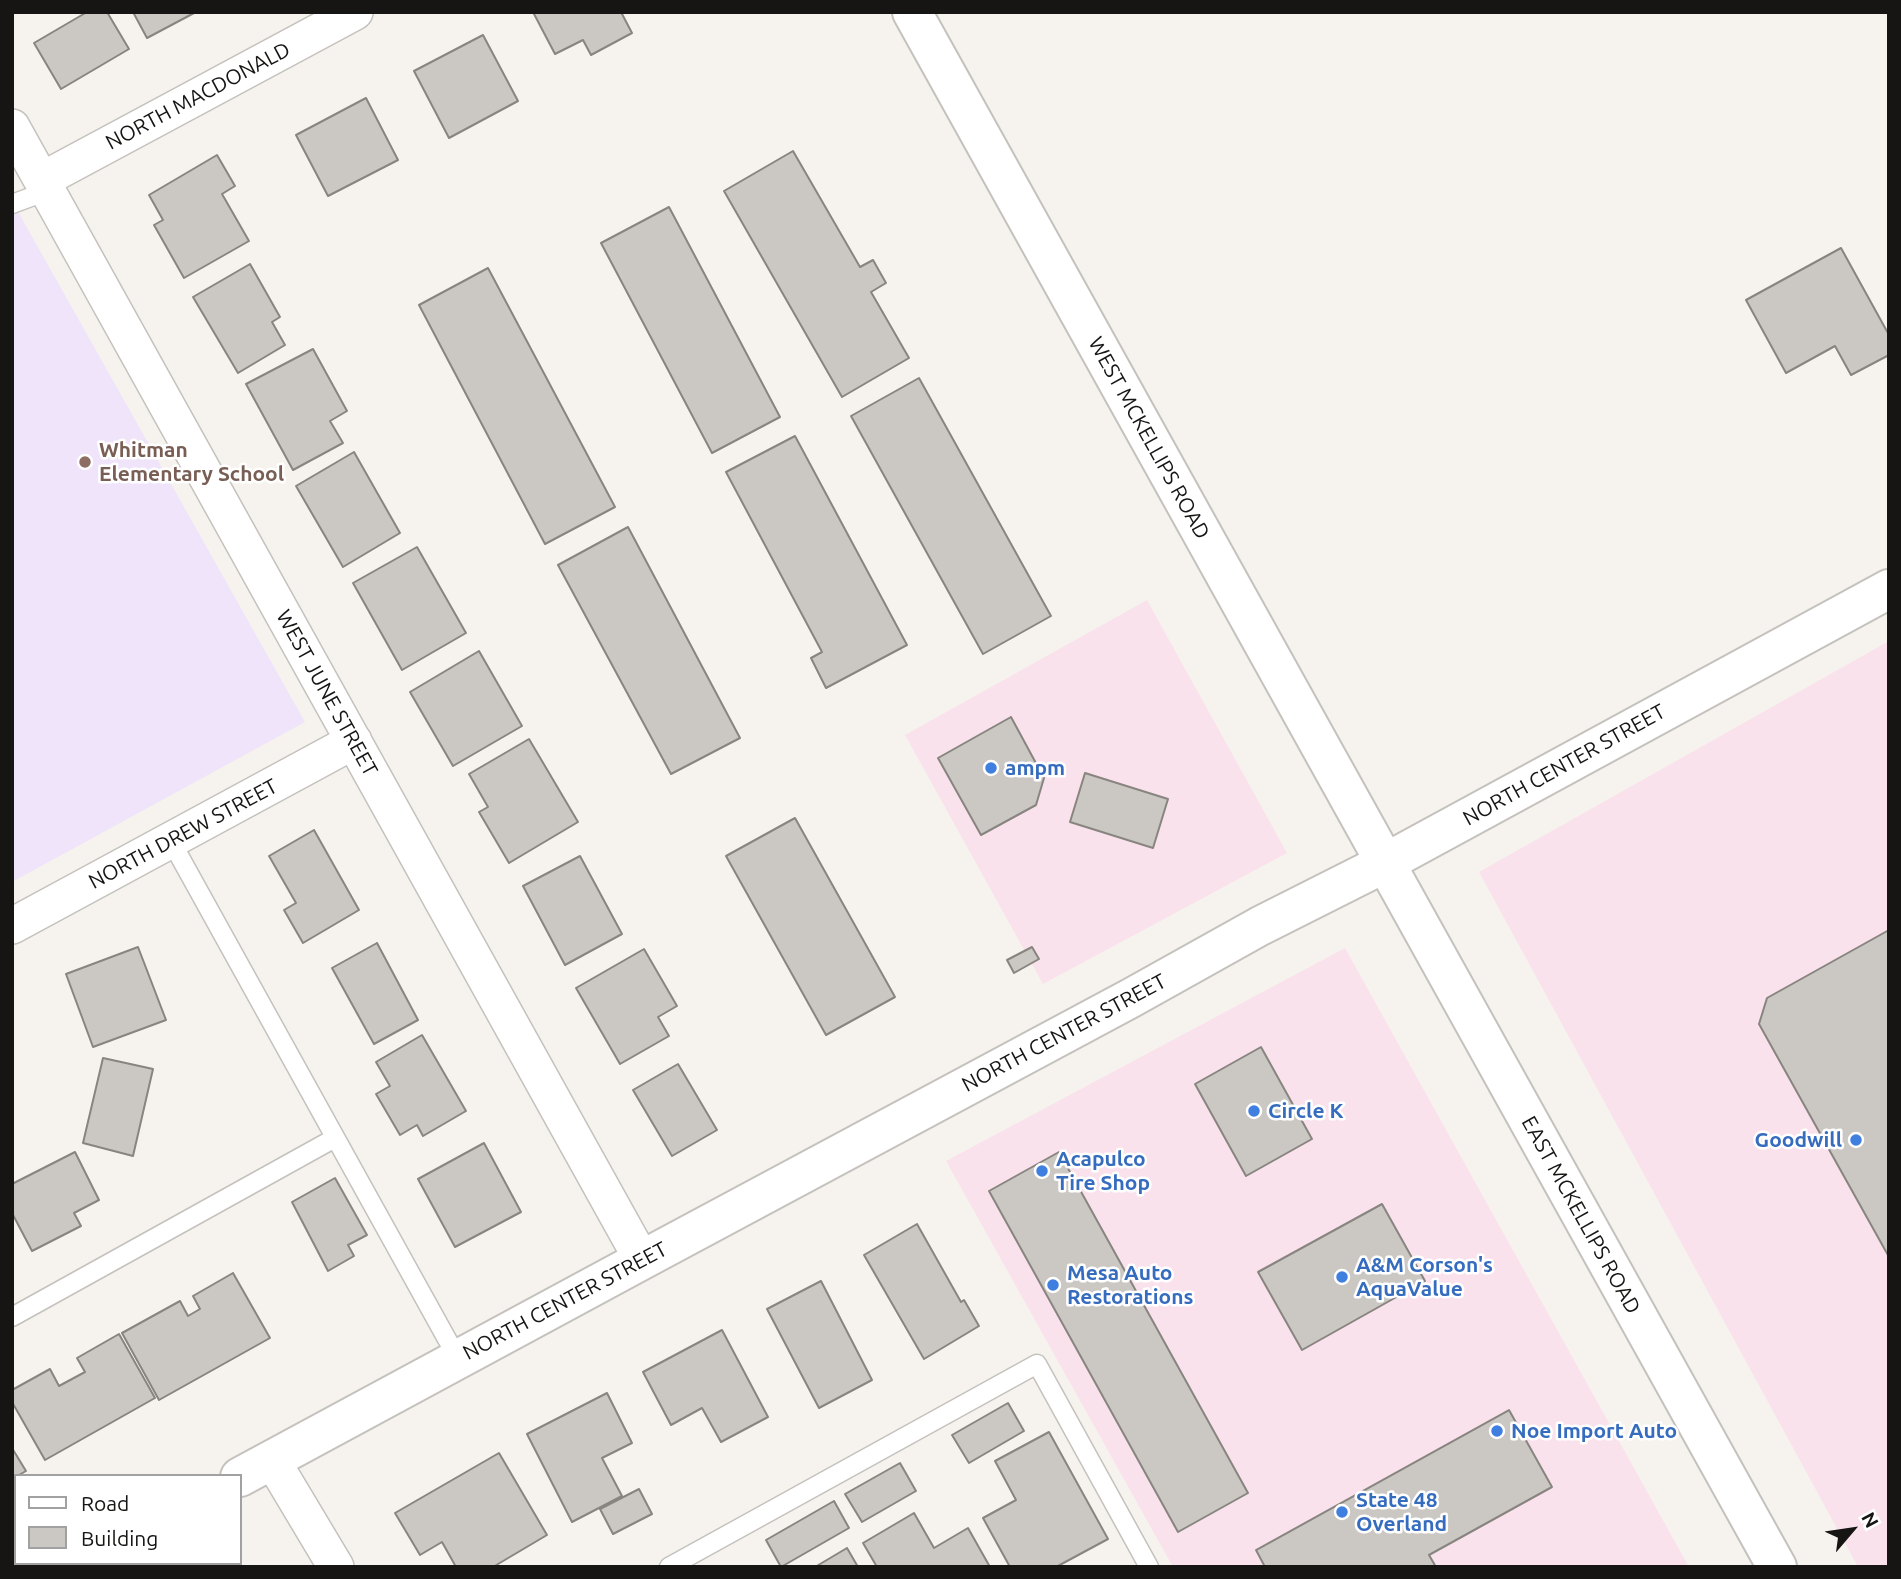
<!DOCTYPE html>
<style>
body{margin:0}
#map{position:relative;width:1901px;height:1579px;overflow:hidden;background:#f6f3ee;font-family:Ubuntu,sans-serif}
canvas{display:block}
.frame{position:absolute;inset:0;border:14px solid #161514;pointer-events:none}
.legend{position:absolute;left:14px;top:1474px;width:228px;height:91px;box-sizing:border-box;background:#fff;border:2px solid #a2a1a1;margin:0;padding:9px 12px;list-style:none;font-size:21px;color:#161514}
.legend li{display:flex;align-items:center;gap:14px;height:35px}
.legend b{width:35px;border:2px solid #a2a1a1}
.north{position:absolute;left:1817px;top:1495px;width:70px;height:70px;-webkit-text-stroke:5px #fff;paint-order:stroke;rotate:61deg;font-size:19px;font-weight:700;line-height:28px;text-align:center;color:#161514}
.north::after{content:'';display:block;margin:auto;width:24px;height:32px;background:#161514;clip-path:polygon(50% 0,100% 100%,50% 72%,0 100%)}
</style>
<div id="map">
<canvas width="1901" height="1579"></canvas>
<div class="frame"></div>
<ul class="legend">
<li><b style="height:9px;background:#fff"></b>Road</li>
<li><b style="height:19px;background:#cbc8c3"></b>Building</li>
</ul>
<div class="north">N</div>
</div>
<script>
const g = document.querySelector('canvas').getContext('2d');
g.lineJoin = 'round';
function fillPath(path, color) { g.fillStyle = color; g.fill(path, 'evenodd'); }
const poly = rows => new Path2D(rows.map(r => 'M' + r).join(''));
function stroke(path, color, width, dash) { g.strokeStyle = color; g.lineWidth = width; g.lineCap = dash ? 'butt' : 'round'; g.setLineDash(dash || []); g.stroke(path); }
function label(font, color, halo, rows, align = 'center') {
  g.font = font + ' Ubuntu,sans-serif'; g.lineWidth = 5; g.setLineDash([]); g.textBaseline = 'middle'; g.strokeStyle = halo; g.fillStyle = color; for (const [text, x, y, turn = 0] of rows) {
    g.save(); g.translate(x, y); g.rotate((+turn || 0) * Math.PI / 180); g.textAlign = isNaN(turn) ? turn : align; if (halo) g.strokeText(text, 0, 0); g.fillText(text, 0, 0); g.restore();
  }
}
fillPath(poly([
 [1147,600,1287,853,1043,984,905,735],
 [1889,641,1889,1567,1858,1567,1479,872],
 [1345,948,1689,1567,1173,1567,946,1161]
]), '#fae2ed');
fillPath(poly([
 [12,201,305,722,12,882]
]), '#efe4f9');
const building = poly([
 [87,12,107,12,129,49,61,89,34,43,87,12],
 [133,12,196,12,147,38,133,12],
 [533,12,621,12,632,33,591,55,583,40,555,54,533,12],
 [483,35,518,101,449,138,414,71,483,35],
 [366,98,398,160,328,196,296,135,366,98],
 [793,151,860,267,873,260,886,283,871,292,909,358,842,397,724,191,793,151],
 [217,155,235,186,222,194,249,241,184,278,154,225,163,220,149,195,217,155],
 [669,207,780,417,712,453,601,243,669,207],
 [1841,248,1889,335,1889,355,1851,375,1835,346,1786,373,1746,300,1841,248],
 [250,264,280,317,272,322,285,345,238,373,193,297,250,264],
 [488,268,615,507,545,544,419,305,488,268],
 [313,349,347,411,330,421,343,443,293,470,246,384,313,349],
 [919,378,1051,616,983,654,851,416,919,378],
 [795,436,907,645,826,688,811,658,822,652,726,472,795,436],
 [354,452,400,533,343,567,296,486,354,452],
 [628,527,740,738,671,774,558,565,628,527],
 [417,547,466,633,402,670,353,583,417,547],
 [479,651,522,726,453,766,410,692,479,651],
 [1011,717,1044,778,1036,805,981,835,938,758,1011,717],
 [529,739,578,822,509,863,479,812,488,807,469,774,529,739],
 [1085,773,1168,799,1153,848,1070,822,1085,773],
 [795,818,895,997,826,1035,726,856,795,818],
 [314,830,359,910,303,943,284,910,296,903,269,856,314,830],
 [580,856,622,934,565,965,523,886,580,856],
 [1889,930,1889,1257,1759,1024,1767,998,1889,930],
 [377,943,418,1020,374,1044,332,968,377,943],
 [138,947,166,1020,93,1047,66,974,138,947],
 [1032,947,1039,959,1014,973,1007,960,1032,947],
 [644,949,677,1006,658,1017,669,1036,620,1064,576,988,644,949],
 [422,1035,466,1111,423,1136,417,1125,400,1135,376,1094,390,1086,376,1062,422,1035],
 [1261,1047,1312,1139,1246,1176,1195,1084,1261,1047],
 [103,1058,153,1069,133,1156,83,1143,103,1058],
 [678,1064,717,1130,672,1156,633,1090,678,1064],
 [484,1143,521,1212,455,1247,418,1179,484,1143],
 [75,1152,99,1200,74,1213,81,1226,32,1251,12,1213,12,1184,75,1152],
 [1059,1152,1248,1493,1178,1532,989,1191,1059,1152],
 [335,1178,367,1235,348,1245,354,1256,328,1271,292,1202,335,1178],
 [1382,1204,1425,1281,1302,1350,1258,1272,1382,1204],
 [917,1224,961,1302,964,1300,979,1326,924,1359,864,1255,917,1224],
 [233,1273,270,1338,159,1400,122,1333,180,1301,188,1316,200,1309,193,1296,233,1273],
 [821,1281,872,1380,819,1408,767,1309,821,1281],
 [722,1330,768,1417,721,1442,702,1408,671,1425,643,1372,722,1330],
 [119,1334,155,1398,45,1460,12,1402,12,1390,50,1369,59,1386,85,1372,77,1358,119,1334],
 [607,1393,632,1443,602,1458,622,1496,572,1522,527,1434,607,1393],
 [1008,1403,1024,1431,969,1463,952,1435,1008,1403],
 [1509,1410,1552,1487,1429,1555,1436,1567,1265,1567,1256,1550,1509,1410],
 [1049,1432,1108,1539,1056,1567,1010,1567,983,1518,1016,1500,995,1461,1049,1432],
 [12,1448,26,1471,12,1479,12,1448],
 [499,1453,547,1535,493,1567,456,1567,442,1542,420,1555,395,1513,499,1453],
 [900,1463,916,1491,862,1522,845,1494,900,1463],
 [639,1489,652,1514,613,1534,600,1509,639,1489],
 [834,1501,849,1528,781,1567,766,1540,834,1501],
 [914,1513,934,1548,968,1528,990,1567,877,1567,863,1543,914,1513],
 [847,1548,858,1567,815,1567,847,1548]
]);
fillPath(building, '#cbc8c3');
stroke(building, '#888581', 2);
const service = poly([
 [12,204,47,191],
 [171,841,458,1359],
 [12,1317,335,1138],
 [669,1567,1037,1364,1149,1567]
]);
const minor = poly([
 [12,127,642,1260],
 [42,180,355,12],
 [12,926,354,741],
 [272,1460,336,1567]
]);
const tertiary = poly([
 [240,1477,642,1260,1131,998,1260,926,1385,863,1889,589],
 [74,1567,81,1563]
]);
const primary = poly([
 [912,12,1777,1567]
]);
stroke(service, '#c5c2be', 21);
stroke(minor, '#c5c2be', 38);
stroke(tertiary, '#c5c2be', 42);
stroke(primary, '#c5c2be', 42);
stroke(service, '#fff', 18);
stroke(minor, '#fff', 35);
stroke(tertiary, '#fff', 38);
stroke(primary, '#fff', 38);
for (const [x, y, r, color] of [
 [85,462,7,"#8d6e63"],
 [991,768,7,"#3f7fe0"],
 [1254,1111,7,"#3f7fe0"],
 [1856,1140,7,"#3f7fe0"],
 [1042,1171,7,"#3f7fe0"],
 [1342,1277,7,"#3f7fe0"],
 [1053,1285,7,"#3f7fe0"],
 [1497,1431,7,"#3f7fe0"],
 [1342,1512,7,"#3f7fe0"]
]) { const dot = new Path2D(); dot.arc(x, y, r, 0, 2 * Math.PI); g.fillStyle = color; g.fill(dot); stroke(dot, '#fff', 2.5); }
label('21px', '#161514', '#fff', [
 ["NORTH MACDONALD",198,96,-28],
 ["WEST MCKELLIPS ROAD",1149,438,61],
 ["WEST JUNE STREET",327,693,61],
 ["NORTH CENTER STREET",1564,765,-29],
 ["NORTH DREW STREET",183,834,-28],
 ["NORTH CENTER STREET",1064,1033,-28],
 ["EAST MCKELLIPS ROAD",1581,1215,61],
 ["NORTH CENTER STREET",565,1301,-28]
]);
label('bold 21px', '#785e54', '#fff', [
 ["Whitman",99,450],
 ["Elementary School",99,474]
], 'left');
label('bold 21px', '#366cbe', '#fff', [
 ["ampm",1005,768],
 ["Circle K",1268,1111],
 ["Goodwill",1842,1140,"right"],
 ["Acapulco",1056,1159],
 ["Tire Shop",1056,1183],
 ["A&M Corson's",1356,1265],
 ["AquaValue",1356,1289],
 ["Mesa Auto",1067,1273],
 ["Restorations",1067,1297],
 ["Noe Import Auto",1511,1431],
 ["State 48",1356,1500],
 ["Overland",1356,1524]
], 'left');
</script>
